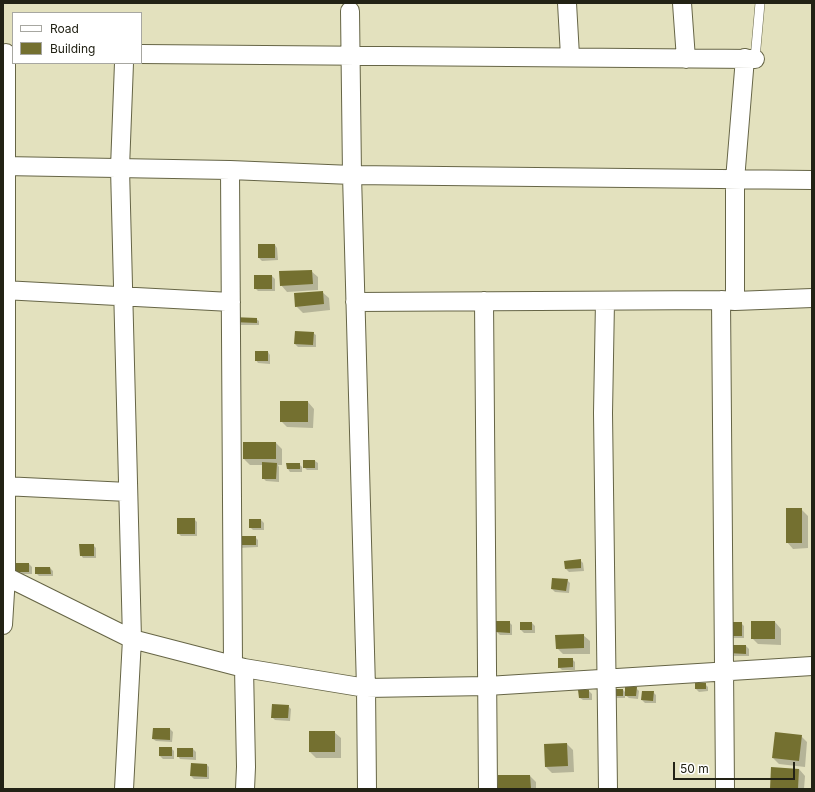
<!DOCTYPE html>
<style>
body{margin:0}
#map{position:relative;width:815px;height:792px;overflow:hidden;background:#e3e1be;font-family:Inter,sans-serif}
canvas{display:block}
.frame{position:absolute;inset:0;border:4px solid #222215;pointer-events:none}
.legend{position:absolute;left:12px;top:12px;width:130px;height:52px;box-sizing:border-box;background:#fff;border:1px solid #a7a7a1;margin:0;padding:5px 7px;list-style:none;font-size:12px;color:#222215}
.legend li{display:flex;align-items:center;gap:8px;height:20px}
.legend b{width:20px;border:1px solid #a7a7a1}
.scale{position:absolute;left:673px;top:762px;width:122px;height:18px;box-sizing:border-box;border:2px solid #222215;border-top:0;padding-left:5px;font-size:12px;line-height:14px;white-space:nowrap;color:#222215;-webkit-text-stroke:3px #fff;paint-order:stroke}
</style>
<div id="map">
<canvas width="815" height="792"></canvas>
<div class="frame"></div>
<ul class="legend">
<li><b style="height:5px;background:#fff"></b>Road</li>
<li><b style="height:11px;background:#747030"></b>Building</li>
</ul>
<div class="scale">50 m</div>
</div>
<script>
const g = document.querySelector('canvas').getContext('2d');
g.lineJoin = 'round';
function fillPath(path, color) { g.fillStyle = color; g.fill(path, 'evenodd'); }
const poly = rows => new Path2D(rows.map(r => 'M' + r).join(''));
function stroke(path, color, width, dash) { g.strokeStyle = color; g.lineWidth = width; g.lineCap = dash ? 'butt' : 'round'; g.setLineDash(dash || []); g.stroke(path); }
fillPath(poly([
 [275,245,277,248,278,260,262,261,259,258],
 [311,271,318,277,318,290,287,292,281,285],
 [272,276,275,279,275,291,258,291,255,288],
 [322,292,329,298,330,310,303,313,296,306],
 [256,319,259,321,259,325,236,325,233,322],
 [313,333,316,335,316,347,298,347,295,344],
 [268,352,270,355,270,364,258,363,256,360],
 [308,402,314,409,313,428,287,427,281,421],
 [276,443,282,449,282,465,278,465,279,467,279,482,266,481,263,478,263,465,250,465,244,459],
 [304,461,315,461,318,463,318,470,307,470,304,467],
 [299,464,302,467,302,472,290,472,288,469],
 [801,509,808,516,808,548,793,549,787,542],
 [194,519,197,522,197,536,181,536,178,533],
 [261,520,264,523,264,530,253,530,250,527],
 [255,537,258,540,258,547,238,548,235,545],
 [93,545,96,548,96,558,83,558,81,555],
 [580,560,583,563,584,571,569,572,566,569,565,561],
 [29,564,32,567,32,574,10,574],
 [50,568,53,571,53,576,39,576,36,573],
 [567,580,570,583,569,593,555,592,552,589],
 [497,622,509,622,512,625,512,635,500,635,497,632],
 [775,622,781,629,781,645,758,644,752,638],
 [521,623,532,623,535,626,535,633,524,633,521,630],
 [741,623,744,626,744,638,733,638,730,635],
 [583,635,590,641,590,654,563,654,557,648],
 [746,646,749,649,749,656,732,656,729,653],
 [572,659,575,662,575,670,562,670,559,667],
 [705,684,708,687,708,691,699,692,696,689],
 [636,688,639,691,638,699,629,698,625,695,625,698,614,698,611,695,623,690,626,693],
 [589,691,592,694,592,700,583,700,580,698],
 [653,692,656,695,656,703,645,703,642,700],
 [288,706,291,709,290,721,275,720,272,717],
 [170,729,173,732,172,742,156,741,153,739],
 [310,732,334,732,341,738,341,758,316,758,310,752],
 [801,736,807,742,805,767,779,764,773,758],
 [567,744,573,750,574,772,552,773,546,767],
 [171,748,174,751,174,759,163,759,160,756],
 [178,749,193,749,196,752,196,760,180,759,178,756],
 [207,765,209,767,209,779,194,779,191,776],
 [799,769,805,776,804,789,771,789],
 [530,776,536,782,536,789,499,789]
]), '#0003');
fillPath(poly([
 [258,244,275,244,275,258,258,258],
 [312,270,313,284,280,286,279,271],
 [254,275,272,275,272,289,254,289],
 [323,291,324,304,295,307,294,293],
 [232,317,257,318,257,323,232,322],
 [295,331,314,332,313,345,294,344],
 [255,351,268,351,268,361,255,361],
 [280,401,308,401,308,422,280,422],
 [243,442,276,442,276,459,243,459],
 [303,460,315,460,315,468,303,468],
 [262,462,277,463,276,479,262,479],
 [286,463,300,463,300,469,287,469],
 [786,508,802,508,802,543,786,543],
 [177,518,195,518,195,534,177,534],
 [249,519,261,519,261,528,249,528],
 [234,536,256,536,256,545,234,545],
 [79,544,94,544,94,556,80,556],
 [581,559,581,568,565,569,564,561],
 [6,563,29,563,29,572,6,572],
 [35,567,50,567,51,574,35,574],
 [552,578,568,579,566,591,551,589],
 [496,621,510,621,510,633,496,632],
 [751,621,775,621,775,639,751,639],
 [520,622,532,622,532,630,520,630],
 [729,622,742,622,742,636,729,636],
 [584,634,584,648,556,649,555,635],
 [728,645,746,645,746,654,728,653],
 [558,658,573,658,573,667,558,668],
 [695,683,706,683,706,689,695,689],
 [625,686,637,687,636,696,625,696],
 [611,689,623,689,623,696,610,696],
 [578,690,589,690,589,698,579,698],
 [642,691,654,691,653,701,641,700],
 [272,704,289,705,288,718,271,718],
 [153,728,170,728,170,740,152,739],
 [309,731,335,731,335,752,309,752],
 [775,732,802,735,799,761,772,758],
 [567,743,568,766,545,767,544,744],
 [159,747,172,747,172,756,159,756],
 [177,748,193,748,193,757,177,757],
 [191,763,207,764,207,777,190,776],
 [771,767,799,769,798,789,770,789],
 [498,775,530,775,531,789,498,789]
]), '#747030');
const lane = poly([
 [755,59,760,3]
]);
const street = poly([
 [567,3,570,56],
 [682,3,686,59],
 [350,11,352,175,366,688,367,789],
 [141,54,755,59],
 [124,63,120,168,132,639,124,789],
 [3,166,230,170,352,175,812,180],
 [230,170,233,665],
 [3,290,231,302],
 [721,300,725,789],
 [484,301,488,789],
 [605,301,603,413,608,789],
 [735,301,735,180,745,58],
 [355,302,721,300,735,301,812,298],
 [3,486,128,492],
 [3,575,132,639,244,668,366,688,487,686,812,666],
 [3,625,6,576,6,53],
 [244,668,246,767,245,789]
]);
stroke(lane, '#666546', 10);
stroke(street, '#666546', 20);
stroke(lane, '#fff', 9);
stroke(street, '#fff', 18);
</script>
